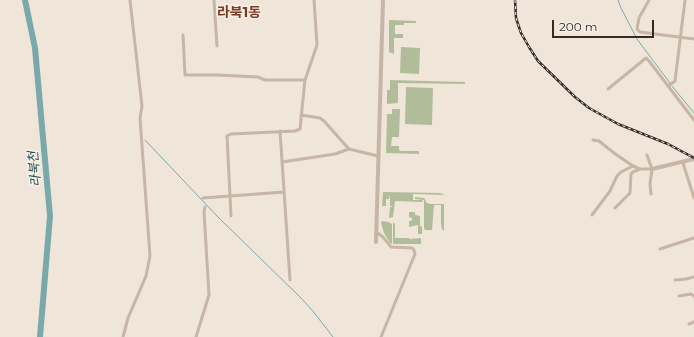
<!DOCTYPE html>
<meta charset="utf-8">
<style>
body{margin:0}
#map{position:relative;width:694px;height:337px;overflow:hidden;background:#efe5d9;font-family:Montserrat,sans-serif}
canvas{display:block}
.scale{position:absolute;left:552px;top:20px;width:102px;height:18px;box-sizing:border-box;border:2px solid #332b27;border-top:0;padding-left:5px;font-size:12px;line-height:14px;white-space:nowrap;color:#332b27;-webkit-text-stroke:3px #f8efe5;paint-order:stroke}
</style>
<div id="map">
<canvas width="694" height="337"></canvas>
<div class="scale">200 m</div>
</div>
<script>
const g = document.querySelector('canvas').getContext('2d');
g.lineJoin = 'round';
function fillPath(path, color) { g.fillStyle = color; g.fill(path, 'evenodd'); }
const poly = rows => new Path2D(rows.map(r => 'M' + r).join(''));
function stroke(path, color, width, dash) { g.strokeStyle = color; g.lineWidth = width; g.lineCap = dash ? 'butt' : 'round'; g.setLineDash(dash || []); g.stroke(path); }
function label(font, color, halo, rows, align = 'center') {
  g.font = font + ' Montserrat,"Noto Sans KR",sans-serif'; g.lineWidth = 3.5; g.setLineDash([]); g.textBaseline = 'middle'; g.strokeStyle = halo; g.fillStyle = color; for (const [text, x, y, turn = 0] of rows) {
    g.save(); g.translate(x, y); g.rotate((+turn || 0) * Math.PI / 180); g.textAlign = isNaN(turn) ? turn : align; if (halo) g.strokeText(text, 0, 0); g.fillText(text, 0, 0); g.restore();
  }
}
fillPath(poly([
 [389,20,416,21,416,23,404,23,404,25,395,25,395,34,403,34,403,38,394,38,394,54,389,52],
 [401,47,420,48,419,74,400,73],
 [390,80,465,82,465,84,398,83,398,103,387,104,387,90,390,90],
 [406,87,433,88,432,125,405,124],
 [392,109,400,109,399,137,392,137,391,146,399,146,399,150,401,151,419,151,419,154,386,153,387,114,392,114],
 [383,192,440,193,445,195,413,194,413,200,422,200,423,202,395,201,393,217,393,199,393,217,389,218,390,207,392,207,392,206,390,206,390,194,389,199,386,199,386,206,382,206],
 [415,197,424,198,427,203,430,204,444,204,444,231,442,229,441,224,441,205,434,205,432,230,425,230,424,228,424,200,415,199],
 [409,212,415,212,415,215,420,216,420,226,422,227,422,234,418,234,418,225,409,227,409,221,412,221,412,218,409,217],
 [382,221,389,222,390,223,392,224,392,244,390,243,384,233,381,223],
 [393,222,395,224,395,238,409,238,410,239,421,238,421,244,393,244]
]), '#b1bd9a');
stroke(poly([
 [618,0,621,8,637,39,670,83],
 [672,86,694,113],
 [145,140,218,217,300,297,312,310,333,337]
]), '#7aa9ab', 1);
stroke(poly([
 [25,0,35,48,50,216,40,337]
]), '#7aa9ab', 6);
stroke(poly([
 [214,0,217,46],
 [649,0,639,18,637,29,640,32,694,39],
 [183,35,185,75,217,75,258,77,265,80,305,80,300,129,295,131,231,134,227,136,231,216],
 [305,80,317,45,314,0],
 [668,86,675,81,685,0],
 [608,89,646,58,649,61,694,120],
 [301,115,320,118,324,121,349,149,378,156],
 [280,131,290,280],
 [593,140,599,141,614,153,633,166,640,169],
 [647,155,652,169,650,184,651,194],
 [282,162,335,154,349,149],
 [683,163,694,198],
 [203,198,284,192],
 [615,208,630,193,631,174,633,172,640,169,652,169],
 [592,215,610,191,617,176,621,172,633,166],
 [376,232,383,237,391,247,412,248,414,250,415,254,381,337],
 [660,249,694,238],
 [675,280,686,279,694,277],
 [679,296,691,294,694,296],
 [689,324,694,322],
 [123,337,128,318,146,276,150,256,140,118,142,106,130,0],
 [196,337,209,295,204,212,205,207]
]), '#c7b5a6', 3);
stroke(poly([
 [652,169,694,159],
 [376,242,383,0]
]), '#c7b5a6', 4);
const rail = poly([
 [515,0,516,18,521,33,529,47,538,61,575,97,589,108,618,124,668,144,694,158]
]);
stroke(rail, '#332b27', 2.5);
stroke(rail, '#f8efe5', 1, [3]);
label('italic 13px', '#1f4e52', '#f8efe5', [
 ["라북천",35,169,-95]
]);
label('bold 14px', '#7d3a24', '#f8efe5', [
 ["라북1동",239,13]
]);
</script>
